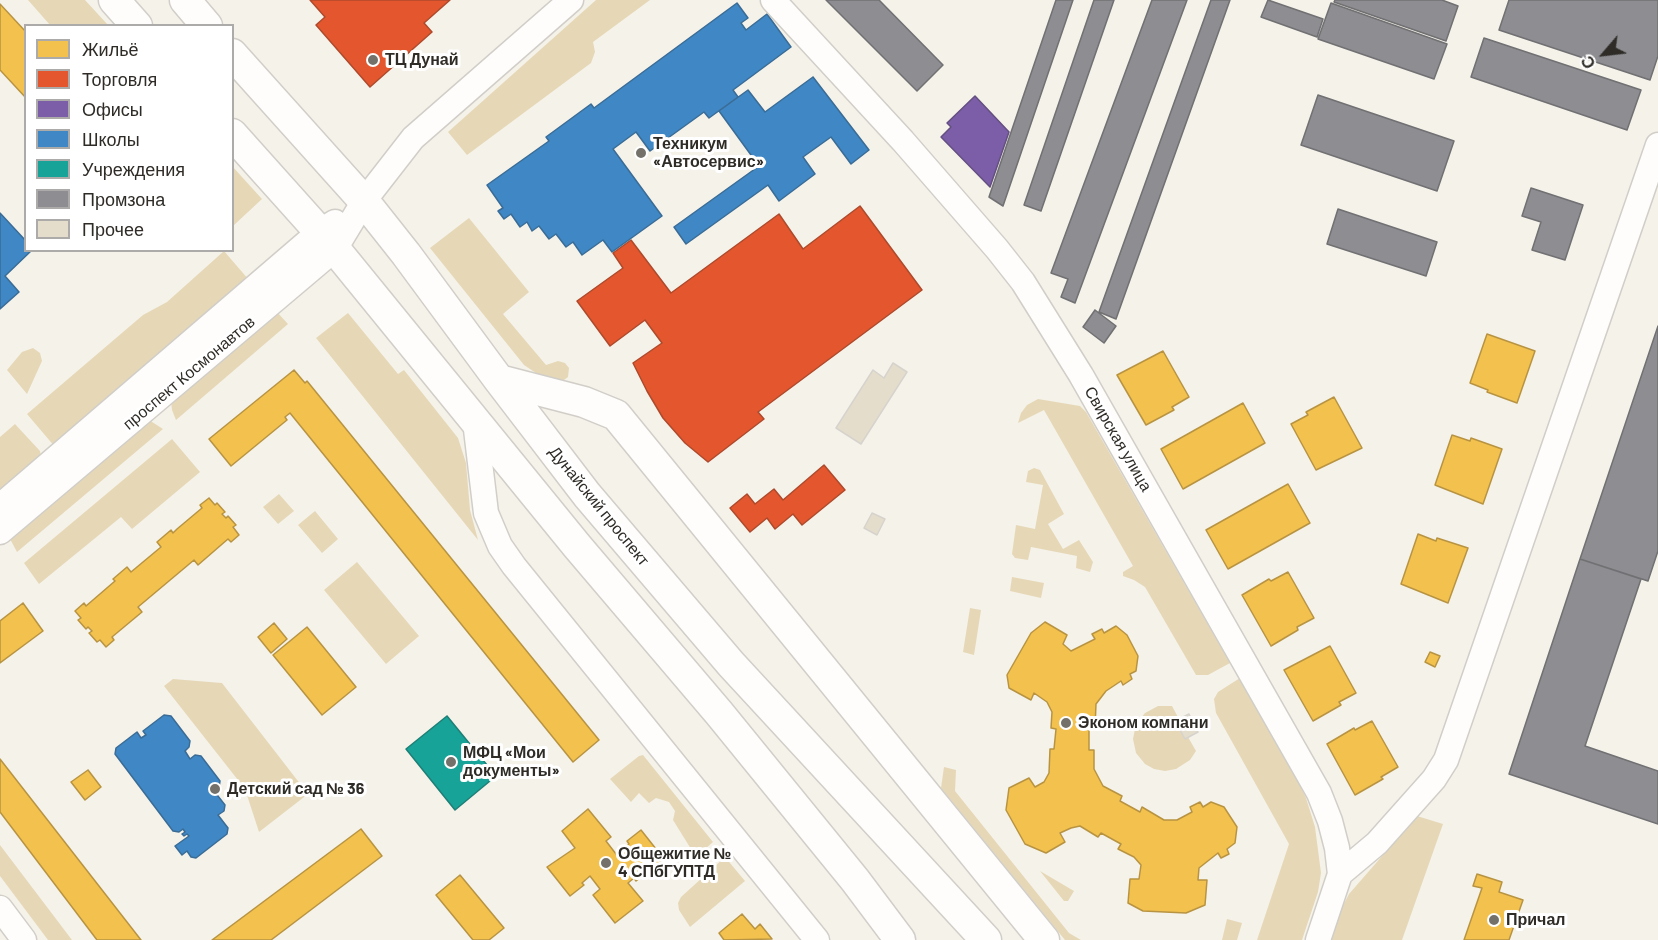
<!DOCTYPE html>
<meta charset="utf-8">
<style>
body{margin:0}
#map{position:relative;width:1658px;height:940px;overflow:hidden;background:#f5f2ea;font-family:Barlow,sans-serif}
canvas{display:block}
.legend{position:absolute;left:24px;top:24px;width:210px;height:228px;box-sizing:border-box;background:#fff;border:2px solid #acaba9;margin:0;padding:8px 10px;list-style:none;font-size:18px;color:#2f2c27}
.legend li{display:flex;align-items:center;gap:12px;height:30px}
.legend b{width:30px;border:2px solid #acaba9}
.north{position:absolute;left:1574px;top:24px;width:60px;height:60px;-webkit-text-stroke:4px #fff;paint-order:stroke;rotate:242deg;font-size:16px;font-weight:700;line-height:24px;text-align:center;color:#2f2c27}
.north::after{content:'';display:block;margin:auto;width:21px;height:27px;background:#2f2c27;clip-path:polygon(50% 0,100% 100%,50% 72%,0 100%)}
</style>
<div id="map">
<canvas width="1658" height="940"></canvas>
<ul class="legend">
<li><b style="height:16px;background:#f2c14e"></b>Жильё</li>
<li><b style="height:16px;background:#e4572e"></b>Торговля</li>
<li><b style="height:16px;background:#7b5ea7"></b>Офисы</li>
<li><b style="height:16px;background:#3f88c5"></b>Школы</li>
<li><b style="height:16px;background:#17a398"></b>Учреждения</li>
<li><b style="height:16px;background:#8d8d92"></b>Промзона</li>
<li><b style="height:16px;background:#e5ddcc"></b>Прочее</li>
</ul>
<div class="north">С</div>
</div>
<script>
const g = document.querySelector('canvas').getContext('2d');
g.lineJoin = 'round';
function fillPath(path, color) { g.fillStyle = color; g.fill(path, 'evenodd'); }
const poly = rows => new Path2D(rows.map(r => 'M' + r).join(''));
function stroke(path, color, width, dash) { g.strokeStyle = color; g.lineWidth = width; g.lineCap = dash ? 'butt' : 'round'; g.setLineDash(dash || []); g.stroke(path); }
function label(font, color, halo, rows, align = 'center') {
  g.font = font + ' Barlow,sans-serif'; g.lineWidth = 6; g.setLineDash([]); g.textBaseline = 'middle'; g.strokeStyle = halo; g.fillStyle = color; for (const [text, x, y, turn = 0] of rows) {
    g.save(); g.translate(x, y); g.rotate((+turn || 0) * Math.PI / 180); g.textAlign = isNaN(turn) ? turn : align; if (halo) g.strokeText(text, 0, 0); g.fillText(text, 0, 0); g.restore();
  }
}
fillPath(poly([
 [28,0,85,0,108,25,50,25],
 [596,0,650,0,593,42,595,52,591,63,467,155,448,132],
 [232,166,262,199,233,226,232,226],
 [469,218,529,292,503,314,546,365,558,361,565,363,569,368,568,377,564,380,553,379,539,375,524,365,430,248],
 [224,251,249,280,55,447,27,414,143,315,167,302],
 [277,312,288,324,176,420,172,410,171,401],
 [348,313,398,374,404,370,458,438,466,463,470,510,478,540,316,338],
 [33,348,40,353,42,361,27,394,7,370,22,352],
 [1038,399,1080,406,1086,412,1230,663,1208,675,1196,675,1145,587,1134,580,1123,576,1123,572,1133,566,1044,410,1018,423,1021,413,1027,405],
 [149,420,163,429,17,552,9,537],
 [15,424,40,451,41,457,0,492,0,437],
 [172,439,200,472,132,529,121,517,39,584,24,563],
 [1034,468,1040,470,1064,514,1048,524,1063,549,1079,540,1093,562,1090,572,1076,568,1077,556,1031,547,1028,560,1015,558,1012,554,1016,525,1035,529,1043,485,1026,482,1028,471],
 [279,494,294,511,278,524,263,507],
 [315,511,338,539,322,553,298,525],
 [357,562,419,636,386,664,324,590],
 [1012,577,1044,583,1041,598,1010,591],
 [970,608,981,610,974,655,963,652],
 [1240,678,1297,779,1306,798,1315,827,1321,873,1318,892,1302,940,1257,940,1289,844,1216,713,1214,699,1218,692],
 [173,679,222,683,308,794,259,832,245,789,164,686],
 [1158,706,1172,706,1179,719,1176,722,1185,738,1188,737,1196,751,1190,760,1176,769,1165,771,1154,769,1145,764,1136,753,1133,739,1136,724,1145,713],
 [643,755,713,842,704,850,691,849,673,820,675,811,669,802,656,798,649,803,639,793,631,802,610,779,639,756],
 [944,767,956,770,955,791,1069,933,1081,940,1065,940,941,788],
 [1417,816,1443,824,1402,940,1330,940,1340,911,1349,894],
 [0,845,72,940,48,940,0,876],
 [725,857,745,881,690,927,679,910,678,903,681,897],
 [1040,871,1074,891,1068,901,1064,901],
 [1227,919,1242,923,1237,940,1222,940]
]), '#e6d8b7');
const homes = poly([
 [0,4,26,32,26,98,0,70,0,4],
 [1487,334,1535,351,1517,403,1487,392,1488,390,1470,383,1487,334],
 [1163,351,1189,397,1172,407,1174,410,1146,425,1117,375,1163,351],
 [294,370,305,383,307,381,599,740,573,762,290,413,285,417,287,420,231,466,209,439,294,370],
 [1334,397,1362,448,1316,470,1291,424,1308,415,1306,412,1334,397],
 [1243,403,1265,443,1183,489,1161,449,1243,403],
 [1452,435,1470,441,1471,438,1502,449,1483,504,1435,485,1452,435],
 [1288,484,1310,523,1228,569,1206,530,1288,484],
 [209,498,215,505,217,503,225,512,222,514,226,518,228,516,236,525,233,527,239,535,231,542,228,539,198,565,194,560,138,607,142,612,112,637,114,640,106,647,100,640,97,642,89,633,92,631,88,627,86,629,78,620,81,618,75,611,84,603,86,606,115,581,113,579,127,567,131,572,161,547,157,542,171,530,173,533,177,529,202,508,200,505,209,498],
 [1418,534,1436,541,1437,538,1468,548,1448,603,1401,584,1418,534],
 [1288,572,1314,618,1297,627,1298,630,1271,646,1242,595,1269,579,1271,581,1288,572],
 [23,603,43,631,0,663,0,621,23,603],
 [1045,622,1067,635,1063,644,1071,651,1095,639,1092,634,1102,629,1104,633,1116,626,1127,635,1138,656,1136,671,1130,674,1132,679,1123,685,1121,681,1106,691,1096,704,1095,728,1089,728,1089,750,1094,750,1094,769,1103,786,1122,796,1120,801,1140,812,1142,807,1164,820,1177,820,1192,812,1190,807,1200,802,1203,807,1211,802,1224,807,1237,827,1235,843,1227,849,1229,854,1221,858,1218,853,1199,868,1198,880,1207,880,1205,905,1186,913,1143,911,1128,903,1130,879,1139,879,1141,865,1134,857,1118,849,1121,844,1101,833,1098,837,1080,826,1071,828,1060,833,1065,842,1046,853,1025,844,1006,810,1009,788,1029,778,1035,787,1044,782,1049,773,1050,749,1054,749,1056,729,1051,728,1052,712,1047,702,1034,693,1031,700,1009,688,1007,675,1031,633,1045,622],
 [274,623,287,639,271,653,258,637,274,623],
 [307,627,356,687,322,715,273,655,307,627],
 [1330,646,1356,693,1339,702,1341,705,1313,721,1284,670,1330,646],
 [1430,652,1440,656,1435,667,1425,662,1430,652],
 [1372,721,1398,767,1381,777,1383,779,1355,795,1327,744,1354,728,1355,730,1372,721],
 [0,759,141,940,97,940,0,812,0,759],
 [88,770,101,787,85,800,71,782,88,770],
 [588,809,611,837,606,841,616,854,629,844,627,841,641,830,664,859,636,881,634,878,628,883,643,901,615,923,593,895,600,889,590,876,582,883,584,885,570,896,547,867,575,848,562,831,588,809],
 [361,829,382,856,271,940,212,940,361,829],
 [1477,874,1502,882,1499,892,1523,900,1509,940,1464,940,1482,888,1473,886,1477,874],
 [460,875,504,928,489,940,473,940,436,895,460,875],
 [742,914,755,929,760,924,772,939,724,940,719,933,742,914]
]);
fillPath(homes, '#f2c14e');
stroke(homes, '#b89442', 1.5);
const shops = poly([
 [310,0,450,0,424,23,432,32,370,87,316,25,325,17,310,0],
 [860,206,922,290,758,412,764,419,708,462,685,443,663,418,647,391,633,363,662,343,645,320,610,346,577,301,623,268,613,253,631,240,671,293,779,214,803,249,860,206],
 [824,465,845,490,802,525,793,514,775,529,767,518,750,532,730,508,747,494,755,504,774,489,783,500,824,465]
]);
fillPath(shops, '#e4572e');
stroke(shops, '#ae4a2c', 1.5);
const offices = poly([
 [975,96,1009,132,990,187,941,137,951,127,947,123,975,96]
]);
fillPath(offices, '#7b5ea7');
stroke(offices, '#644f81', 1.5);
const schools = poly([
 [737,3,748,18,741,23,746,30,767,14,791,47,733,90,738,97,709,118,704,112,650,151,636,132,613,149,662,216,612,252,603,240,582,255,573,242,566,247,556,234,549,239,539,226,532,231,527,222,520,227,511,214,504,219,498,211,503,208,487,185,549,141,546,137,591,104,594,108,737,3],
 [813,77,869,150,851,164,831,137,803,157,815,174,779,201,768,185,686,244,674,227,759,166,719,111,748,90,765,112,813,77],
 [0,213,26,241,26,250,32,250,5,276,19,292,0,309,0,213],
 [164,715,171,716,190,741,189,747,185,751,190,759,195,755,201,756,220,781,219,788,214,791,225,805,224,811,218,815,228,828,227,834,196,858,191,857,187,851,182,855,175,846,189,836,187,834,184,836,182,834,185,832,183,829,179,832,173,831,115,754,116,748,137,732,141,738,146,735,143,731,164,715]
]);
fillPath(schools, '#3f88c5');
stroke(schools, '#3a6c96', 1.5);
const public = poly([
 [447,716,496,776,455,810,406,749,447,716]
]);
fillPath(public, '#17a398');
stroke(public, '#1e7f76', 1.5);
const industry = poly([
 [826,0,879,0,943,65,917,91,826,0],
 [1056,0,1073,0,1003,206,989,197,1056,0],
 [1094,0,1114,0,1041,211,1024,205,1094,0],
 [1152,0,1187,0,1075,303,1061,297,1068,279,1051,273,1152,0],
 [1211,0,1230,0,1116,319,1099,312,1211,0],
 [1268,0,1323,19,1317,37,1261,17,1268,0],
 [1335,0,1442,0,1458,6,1446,41,1334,2,1335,0],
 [1509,0,1658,0,1658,56,1650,80,1499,30,1509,0],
 [1331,3,1447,44,1434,79,1318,39,1331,3],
 [1484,38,1641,90,1627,130,1471,77,1484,38],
 [1318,95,1454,141,1437,191,1301,145,1318,95],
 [1531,188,1583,205,1565,260,1532,250,1541,222,1522,216,1531,188],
 [1338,209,1437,242,1426,276,1327,244,1338,209],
 [1095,310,1116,326,1104,343,1083,327,1095,310],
 [1658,326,1658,551,1648,581,1580,559,1658,326],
 [1580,559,1641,579,1585,746,1658,771,1658,824,1509,774,1580,559]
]);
fillPath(industry, '#8d8d92');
stroke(industry, '#717072', 1.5);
const building = poly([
 [893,363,907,372,861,444,836,428,873,370,884,378,893,363],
 [872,513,885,519,877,535,864,528,872,513],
 [1189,714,1198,732,1185,739,1175,721,1189,714]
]);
fillPath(building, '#e5ddcc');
stroke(building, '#d6d3cd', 1.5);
const minor = poly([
 [773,0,903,141,997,249,1023,282,1081,375,1319,793,1330,821,1337,848,1340,874,1318,940],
 [475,421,486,513,500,546,514,566,817,940],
 [0,506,319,232,335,222],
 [0,532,335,249,364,201,413,138,571,0],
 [1340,874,1377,843,1434,779,1446,760,1658,145],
 [0,908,24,940]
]);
const major = poly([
 [114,0,137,26],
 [185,0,207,26],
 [232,54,364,201,406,254,499,380,587,495,731,664,986,940],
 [232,134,335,249,577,546,719,713,855,880,900,940],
 [499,380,584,402,616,415,1044,940]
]);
stroke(minor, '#d1cec8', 27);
stroke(major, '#d1cec8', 33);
stroke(minor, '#fefdfc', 24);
stroke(major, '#fefdfc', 30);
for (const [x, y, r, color] of [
 [373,60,6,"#74716b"],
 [641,153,6,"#74716b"],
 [1066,723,6,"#74716b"],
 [451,762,6,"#74716b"],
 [215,789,6,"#74716b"],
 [606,863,6,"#74716b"],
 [1494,920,6,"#74716b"]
]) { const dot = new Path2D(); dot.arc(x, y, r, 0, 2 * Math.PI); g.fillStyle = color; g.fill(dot); stroke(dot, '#fff', 2); }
label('bold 16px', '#2f2c27', '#fff', [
 ["ТЦ Дунай",385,60],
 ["Техникум",653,144],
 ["«Автосервис»",653,162],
 ["Эконом компани",1078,723],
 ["МФЦ «Мои",463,753],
 ["документы»",463,771],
 ["Детский сад № 36",227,789],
 ["Общежитие №",618,854],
 ["4 СПбГУПТД",618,872],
 ["Причал",1506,920]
], 'left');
label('16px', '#2f2c27', '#fff', [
 ["проспект Космонавтов",189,373,-40],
 ["Свирская улица",1118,439,60],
 ["Дунайский проспект",599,506,51]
]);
</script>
